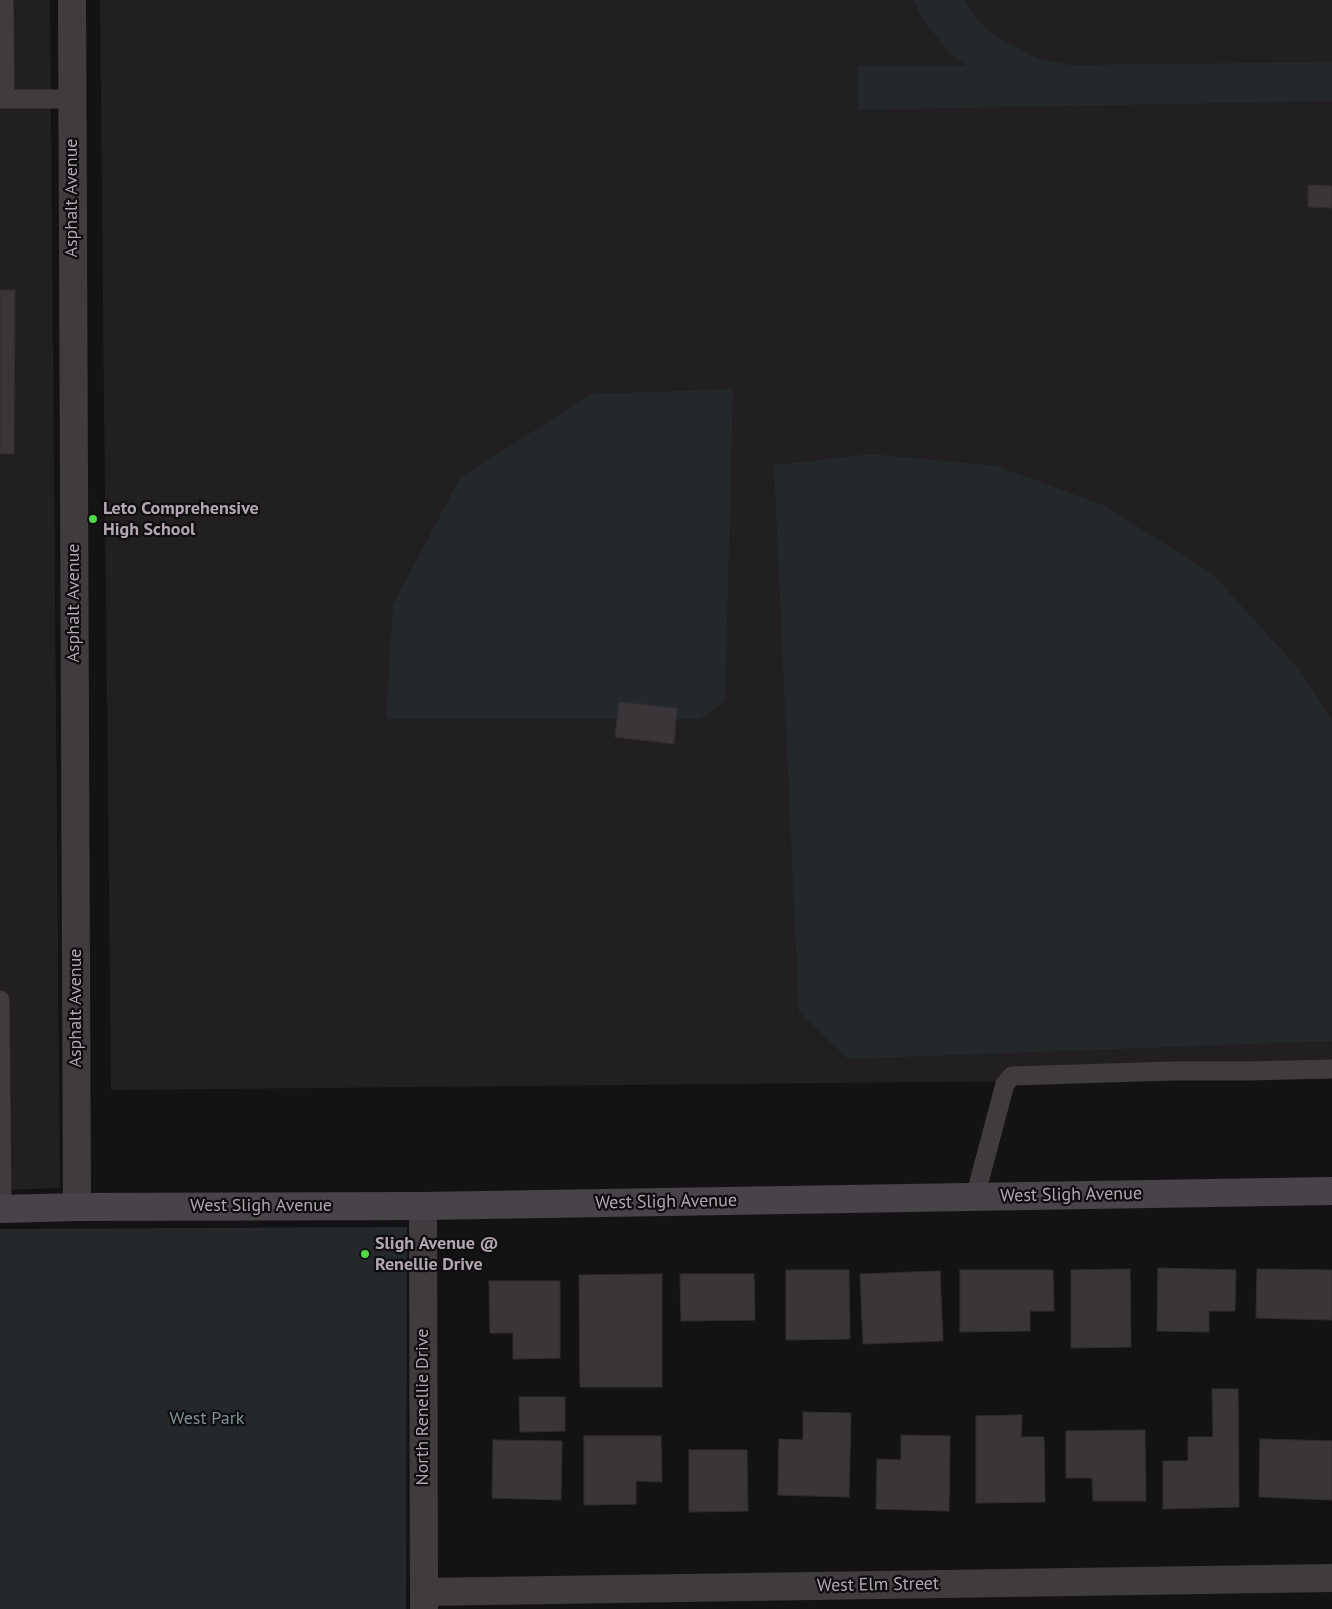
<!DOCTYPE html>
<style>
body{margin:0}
canvas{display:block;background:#141314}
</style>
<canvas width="1332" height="1609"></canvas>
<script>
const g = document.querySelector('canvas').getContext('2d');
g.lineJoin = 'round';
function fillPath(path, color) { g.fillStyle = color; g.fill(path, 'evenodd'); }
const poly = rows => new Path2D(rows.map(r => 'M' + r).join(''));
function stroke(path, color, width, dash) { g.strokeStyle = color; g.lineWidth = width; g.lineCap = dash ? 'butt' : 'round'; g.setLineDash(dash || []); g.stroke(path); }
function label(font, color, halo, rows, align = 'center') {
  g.font = font + ' "PT Sans",sans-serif'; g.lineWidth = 4.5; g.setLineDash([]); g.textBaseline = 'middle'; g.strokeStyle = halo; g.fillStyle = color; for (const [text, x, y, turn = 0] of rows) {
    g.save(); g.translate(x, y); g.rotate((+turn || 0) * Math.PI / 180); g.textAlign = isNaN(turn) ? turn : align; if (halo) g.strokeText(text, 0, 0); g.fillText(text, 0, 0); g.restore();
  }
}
fillPath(poly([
 [0,0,50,0,60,1188,0,1190],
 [100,0,1332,0,1332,1078,111,1090]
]), '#211f20');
fillPath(poly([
 [913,0,964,0,979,21,997,37,1037,58,1070,65,1332,62,1332,101,858,110,858,66,967,66,950,54,923,19],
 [733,389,725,701,700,719,386,719,393,605,460,478,591,394],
 [871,454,997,466,1106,506,1213,575,1300,670,1332,721,1332,1041,848,1059,799,1012,774,465],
 [407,1227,406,1609,0,1609,0,1229]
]), '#24282b');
const building = poly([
 [1308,185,1332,186,1332,208,1308,207,1308,185],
 [0,290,15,290,14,454,0,454,0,290],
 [619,702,677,708,674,744,615,737,619,702],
 [1158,1268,1236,1270,1235,1311,1209,1311,1209,1332,1157,1331,1158,1268],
 [1130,1269,1131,1347,1071,1348,1071,1270,1130,1269],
 [1257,1269,1332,1270,1332,1320,1256,1318,1257,1269],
 [786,1270,849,1270,850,1339,786,1340,786,1270],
 [960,1270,1053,1270,1054,1311,1030,1311,1030,1331,960,1332,960,1270],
 [940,1271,943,1341,863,1344,860,1274,940,1271],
 [662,1274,662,1387,580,1387,579,1275,662,1274],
 [680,1274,754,1274,755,1320,681,1321,680,1274],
 [489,1281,560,1281,560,1358,513,1359,513,1333,490,1333,489,1281],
 [1212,1389,1238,1389,1239,1507,1163,1509,1163,1461,1188,1461,1188,1437,1213,1437,1212,1389],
 [519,1397,565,1397,565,1431,520,1432,519,1397],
 [803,1412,851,1413,849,1497,778,1495,779,1439,803,1440,803,1412],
 [1022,1415,1021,1437,1044,1437,1045,1502,976,1503,976,1416,1022,1415],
 [1145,1430,1146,1501,1093,1501,1092,1478,1066,1478,1066,1431,1145,1430],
 [901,1435,950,1436,949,1511,876,1509,877,1459,901,1460,901,1435],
 [584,1436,661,1436,662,1482,636,1481,636,1504,584,1505,584,1436],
 [1260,1439,1332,1441,1332,1500,1259,1497,1260,1439],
 [493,1440,562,1441,561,1500,492,1498,493,1440],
 [689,1450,747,1450,748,1511,689,1512,689,1450]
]);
fillPath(building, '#393538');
stroke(building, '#302d2f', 1);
stroke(poly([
 [4,0,5,99],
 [0,99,72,99],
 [0,1000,2,1209],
 [975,1197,1005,1084,1012,1076,1172,1071,1247,1071,1332,1069]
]), '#403b3f', 19);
stroke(poly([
 [72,0,77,1207],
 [423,1206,424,1609],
 [424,1592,1332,1578]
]), '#403b3f', 28);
stroke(poly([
 [0,1209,77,1207,423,1206,1332,1191]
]), '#484348', 28);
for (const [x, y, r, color] of [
 [93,519,5,"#4dda45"],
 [365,1254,5,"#4dda45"]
]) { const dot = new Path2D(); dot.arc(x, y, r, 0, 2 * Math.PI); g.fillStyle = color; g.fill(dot); stroke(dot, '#0f0e0f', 2); }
label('18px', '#b3a6b3', '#0f0e0f', [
 ["Asphalt Avenue",72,198,-90],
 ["Asphalt Avenue",74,603,-90],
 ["Asphalt Avenue",76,1008,-90],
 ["West Sligh Avenue",1071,1195,-1],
 ["West Sligh Avenue",666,1202,-1],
 ["West Sligh Avenue",261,1206],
 ["North Renellie Drive",423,1407,-90],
 ["West Elm Street",878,1585,-1]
]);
label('bold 18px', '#b3a6b3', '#0f0e0f', [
 ["Leto Comprehensive",103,509],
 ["High School",103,530],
 ["Sligh Avenue @",375,1244],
 ["Renellie Drive",375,1265]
], 'left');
label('18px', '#7f929c', '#0f0e0f', [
 ["West Park",207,1419]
]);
</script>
